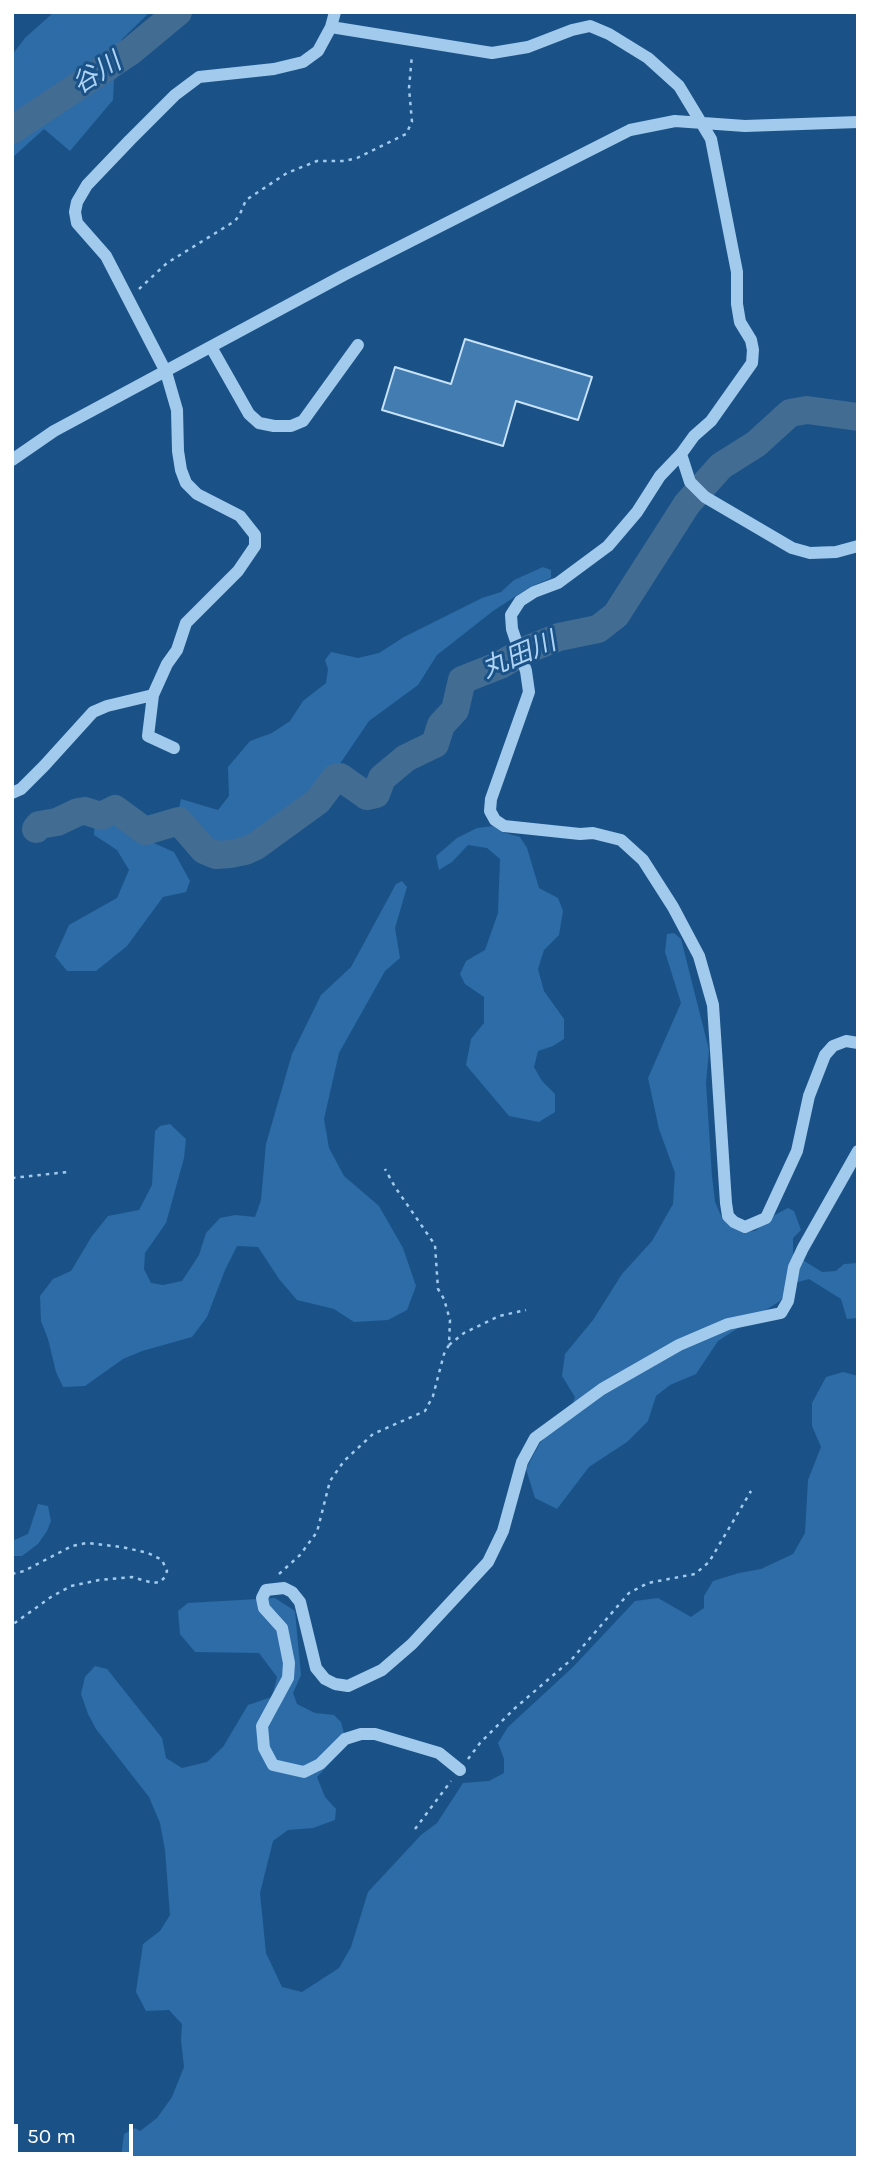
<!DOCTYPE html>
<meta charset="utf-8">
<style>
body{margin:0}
#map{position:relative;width:870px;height:2170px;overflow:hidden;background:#1a5288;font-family:Karla,sans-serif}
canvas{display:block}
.frame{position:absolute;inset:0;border:14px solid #fff;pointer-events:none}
.scale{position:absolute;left:14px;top:2124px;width:119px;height:32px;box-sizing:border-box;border:4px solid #fff;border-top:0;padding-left:9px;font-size:21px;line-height:24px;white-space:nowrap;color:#fff;-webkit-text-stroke:5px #1a5288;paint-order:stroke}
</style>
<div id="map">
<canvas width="870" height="2170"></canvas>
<div class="frame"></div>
<div class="scale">50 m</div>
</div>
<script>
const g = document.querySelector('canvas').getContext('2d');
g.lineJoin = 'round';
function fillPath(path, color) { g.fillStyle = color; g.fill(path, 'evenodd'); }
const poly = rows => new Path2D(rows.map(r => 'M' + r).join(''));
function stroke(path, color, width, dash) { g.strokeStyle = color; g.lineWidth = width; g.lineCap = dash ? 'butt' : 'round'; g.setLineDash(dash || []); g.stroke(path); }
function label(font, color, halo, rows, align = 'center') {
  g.font = font + ' Karla,"Noto Sans JP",sans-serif'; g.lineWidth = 6; g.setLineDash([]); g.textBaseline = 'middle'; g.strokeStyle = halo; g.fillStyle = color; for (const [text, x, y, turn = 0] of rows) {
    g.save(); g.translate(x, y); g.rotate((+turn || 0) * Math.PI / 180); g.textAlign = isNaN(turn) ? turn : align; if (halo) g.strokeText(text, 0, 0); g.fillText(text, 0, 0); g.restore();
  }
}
fillPath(poly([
 [54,12,150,12,121,40,123,71,114,80,113,100,70,151,44,129,12,158,12,55,25,38],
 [543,567,551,570,551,578,530,587,493,611,437,655,418,685,369,721,318,796,274,827,255,844,220,849,206,845,178,813,181,799,218,810,229,796,228,767,250,741,272,733,290,721,303,701,326,683,328,669,325,660,331,652,358,658,379,653,404,637,482,598,501,592,514,580],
 [95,820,115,821,127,827,131,833,174,852,190,881,186,892,163,897,127,946,96,971,67,971,55,956,69,925,117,898,129,870,117,850,94,835],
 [493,826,502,832,520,837,527,848,539,888,558,898,563,911,559,935,544,950,538,969,544,991,564,1019,564,1039,553,1046,538,1051,534,1067,542,1081,555,1094,555,1112,539,1122,509,1116,466,1065,471,1039,484,1023,484,997,465,984,460,974,466,961,485,950,498,913,500,859,487,848,468,845,452,862,439,870,436,856,457,838,477,828],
 [402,881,407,887,395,928,400,958,385,971,339,1053,324,1119,329,1148,344,1176,379,1206,403,1248,416,1286,407,1310,388,1320,354,1322,334,1309,297,1300,279,1279,258,1247,237,1246,225,1270,207,1317,192,1337,142,1351,123,1359,85,1386,63,1387,56,1372,48,1339,41,1321,40,1296,53,1279,71,1271,92,1236,108,1216,139,1210,152,1185,155,1131,160,1126,170,1124,186,1139,184,1158,166,1223,145,1253,144,1269,151,1283,163,1285,182,1281,199,1255,206,1233,220,1218,235,1215,255,1217,261,1200,266,1144,292,1054,321,995,351,967,396,884],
 [674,933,681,939,709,1050,706,1083,712,1176,715,1202,722,1218,731,1227,742,1232,755,1231,771,1217,788,1208,794,1211,801,1230,793,1238,793,1254,822,1272,836,1271,844,1264,858,1263,858,1318,847,1319,841,1299,809,1279,794,1283,780,1301,718,1341,696,1374,670,1385,656,1396,648,1421,627,1442,589,1467,557,1509,535,1498,526,1469,540,1443,571,1410,575,1397,562,1376,565,1354,593,1320,622,1274,652,1241,673,1204,675,1173,659,1129,648,1078,681,1003,665,952,667,934],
 [843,1372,858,1376,858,2158,121,2158,124,2134,135,2128,140,2131,157,2118,172,2097,184,2067,181,2040,182,2024,169,2010,146,2011,136,1992,143,1944,160,1931,170,1915,165,1850,160,1823,149,1797,96,1729,88,1714,81,1694,85,1677,95,1666,107,1669,162,1738,166,1758,182,1768,207,1762,223,1747,248,1705,272,1697,277,1677,259,1653,195,1652,180,1634,178,1611,188,1603,275,1598,295,1611,301,1675,293,1693,297,1704,315,1713,334,1715,341,1722,347,1745,317,1777,325,1797,336,1809,335,1820,313,1828,288,1830,273,1841,260,1893,266,1953,282,1987,302,1992,339,1968,351,1947,368,1892,421,1835,437,1823,463,1783,489,1781,504,1773,504,1759,498,1743,508,1727,573,1667,635,1601,658,1598,691,1617,704,1608,704,1596,713,1581,739,1573,761,1569,793,1554,805,1533,808,1480,821,1447,812,1426,812,1403,826,1377],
 [38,1504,48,1506,51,1521,47,1531,38,1544,22,1556,12,1556,12,1541,28,1534]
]), '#2d6ca6');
stroke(poly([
 [12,130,131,51,178,12],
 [36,829,39,825,57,822,78,812,85,811,101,816,115,809,145,831,179,821,204,850,216,855,230,854,245,851,256,846,318,801,335,778,340,777,367,796,376,794,382,778,406,758,435,744,441,725,455,710,462,680,500,665,526,650,559,637,598,629,616,615,687,504,721,466,756,444,790,413,807,410,858,417]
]), '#436c93', 28);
const building = poly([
 [465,339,592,377,578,420,516,401,503,446,382,410,395,367,451,384,465,339]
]);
fillPath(building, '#427cb1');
stroke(building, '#c7e2f9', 2);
stroke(poly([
 [139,289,167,263,235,221,240,214,246,200,287,173,317,161,344,161,357,158,406,134,412,122,409,88,412,55],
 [12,1178,68,1172],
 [449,1345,464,1333,499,1316,526,1310],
 [12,1574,24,1571,72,1546,87,1543,122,1547,148,1553,162,1560,167,1571,165,1577,160,1582,153,1583,132,1577,99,1580,71,1586,51,1597,12,1625],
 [279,1574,300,1555,317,1532,330,1481,344,1461,373,1434,425,1411,433,1396,444,1354,449,1345,450,1320,444,1299,438,1289,435,1245,395,1187,385,1169],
 [468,1759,480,1743,514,1709,572,1659,629,1593,648,1583,695,1574,709,1562,751,1491],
 [415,1829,451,1781]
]), '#a2caed', 2.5, [3.5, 5]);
stroke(poly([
 [331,27,492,53,528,47,572,30,590,26,609,34,648,58,679,86,711,139,737,272,737,304,740,322,751,340,753,350,752,363,711,421,694,436,681,454,660,476,637,512,608,546,558,583,534,592,520,601,511,615,512,629,526,671,529,692,491,799,490,811,495,820,504,826,580,834,593,833,621,840,643,860,673,907,699,956,713,1005,726,1203,728,1216,734,1222,745,1227,766,1218,797,1151,809,1096,825,1055,833,1046,846,1041,858,1043],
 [211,347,249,414,259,423,274,426,291,426,303,421,358,345],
 [681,454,690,482,705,497,792,548,810,553,836,552,858,546],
 [12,460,54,431,344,275,630,130,675,121,745,126,858,122],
 [153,695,148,736,174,748],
 [12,793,21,789,44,766,93,712,107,706,153,695,167,664,177,650,186,623,238,571,255,546,255,535,240,516,197,494,186,483,181,470,178,451,177,410,166,372,106,256,77,223,75,212,77,202,87,185,130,140,175,95,199,77,274,69,303,62,318,51,331,27,335,12],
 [460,1770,439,1753,375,1734,361,1734,345,1739,320,1764,304,1772,273,1765,264,1748,262,1726,288,1678,289,1663,282,1628,264,1608,262,1598,266,1590,284,1588,292,1592,300,1602,316,1668,325,1679,335,1684,348,1686,382,1670,412,1644,488,1562,503,1531,522,1462,535,1438,602,1389,679,1345,728,1324,781,1313,788,1301,794,1267,803,1248,858,1151]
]), '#a2caed', 12);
label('italic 26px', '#aed3f4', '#1a5288', [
 ["谷川",97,74,-33],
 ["丸田川",519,656,-23]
]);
</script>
